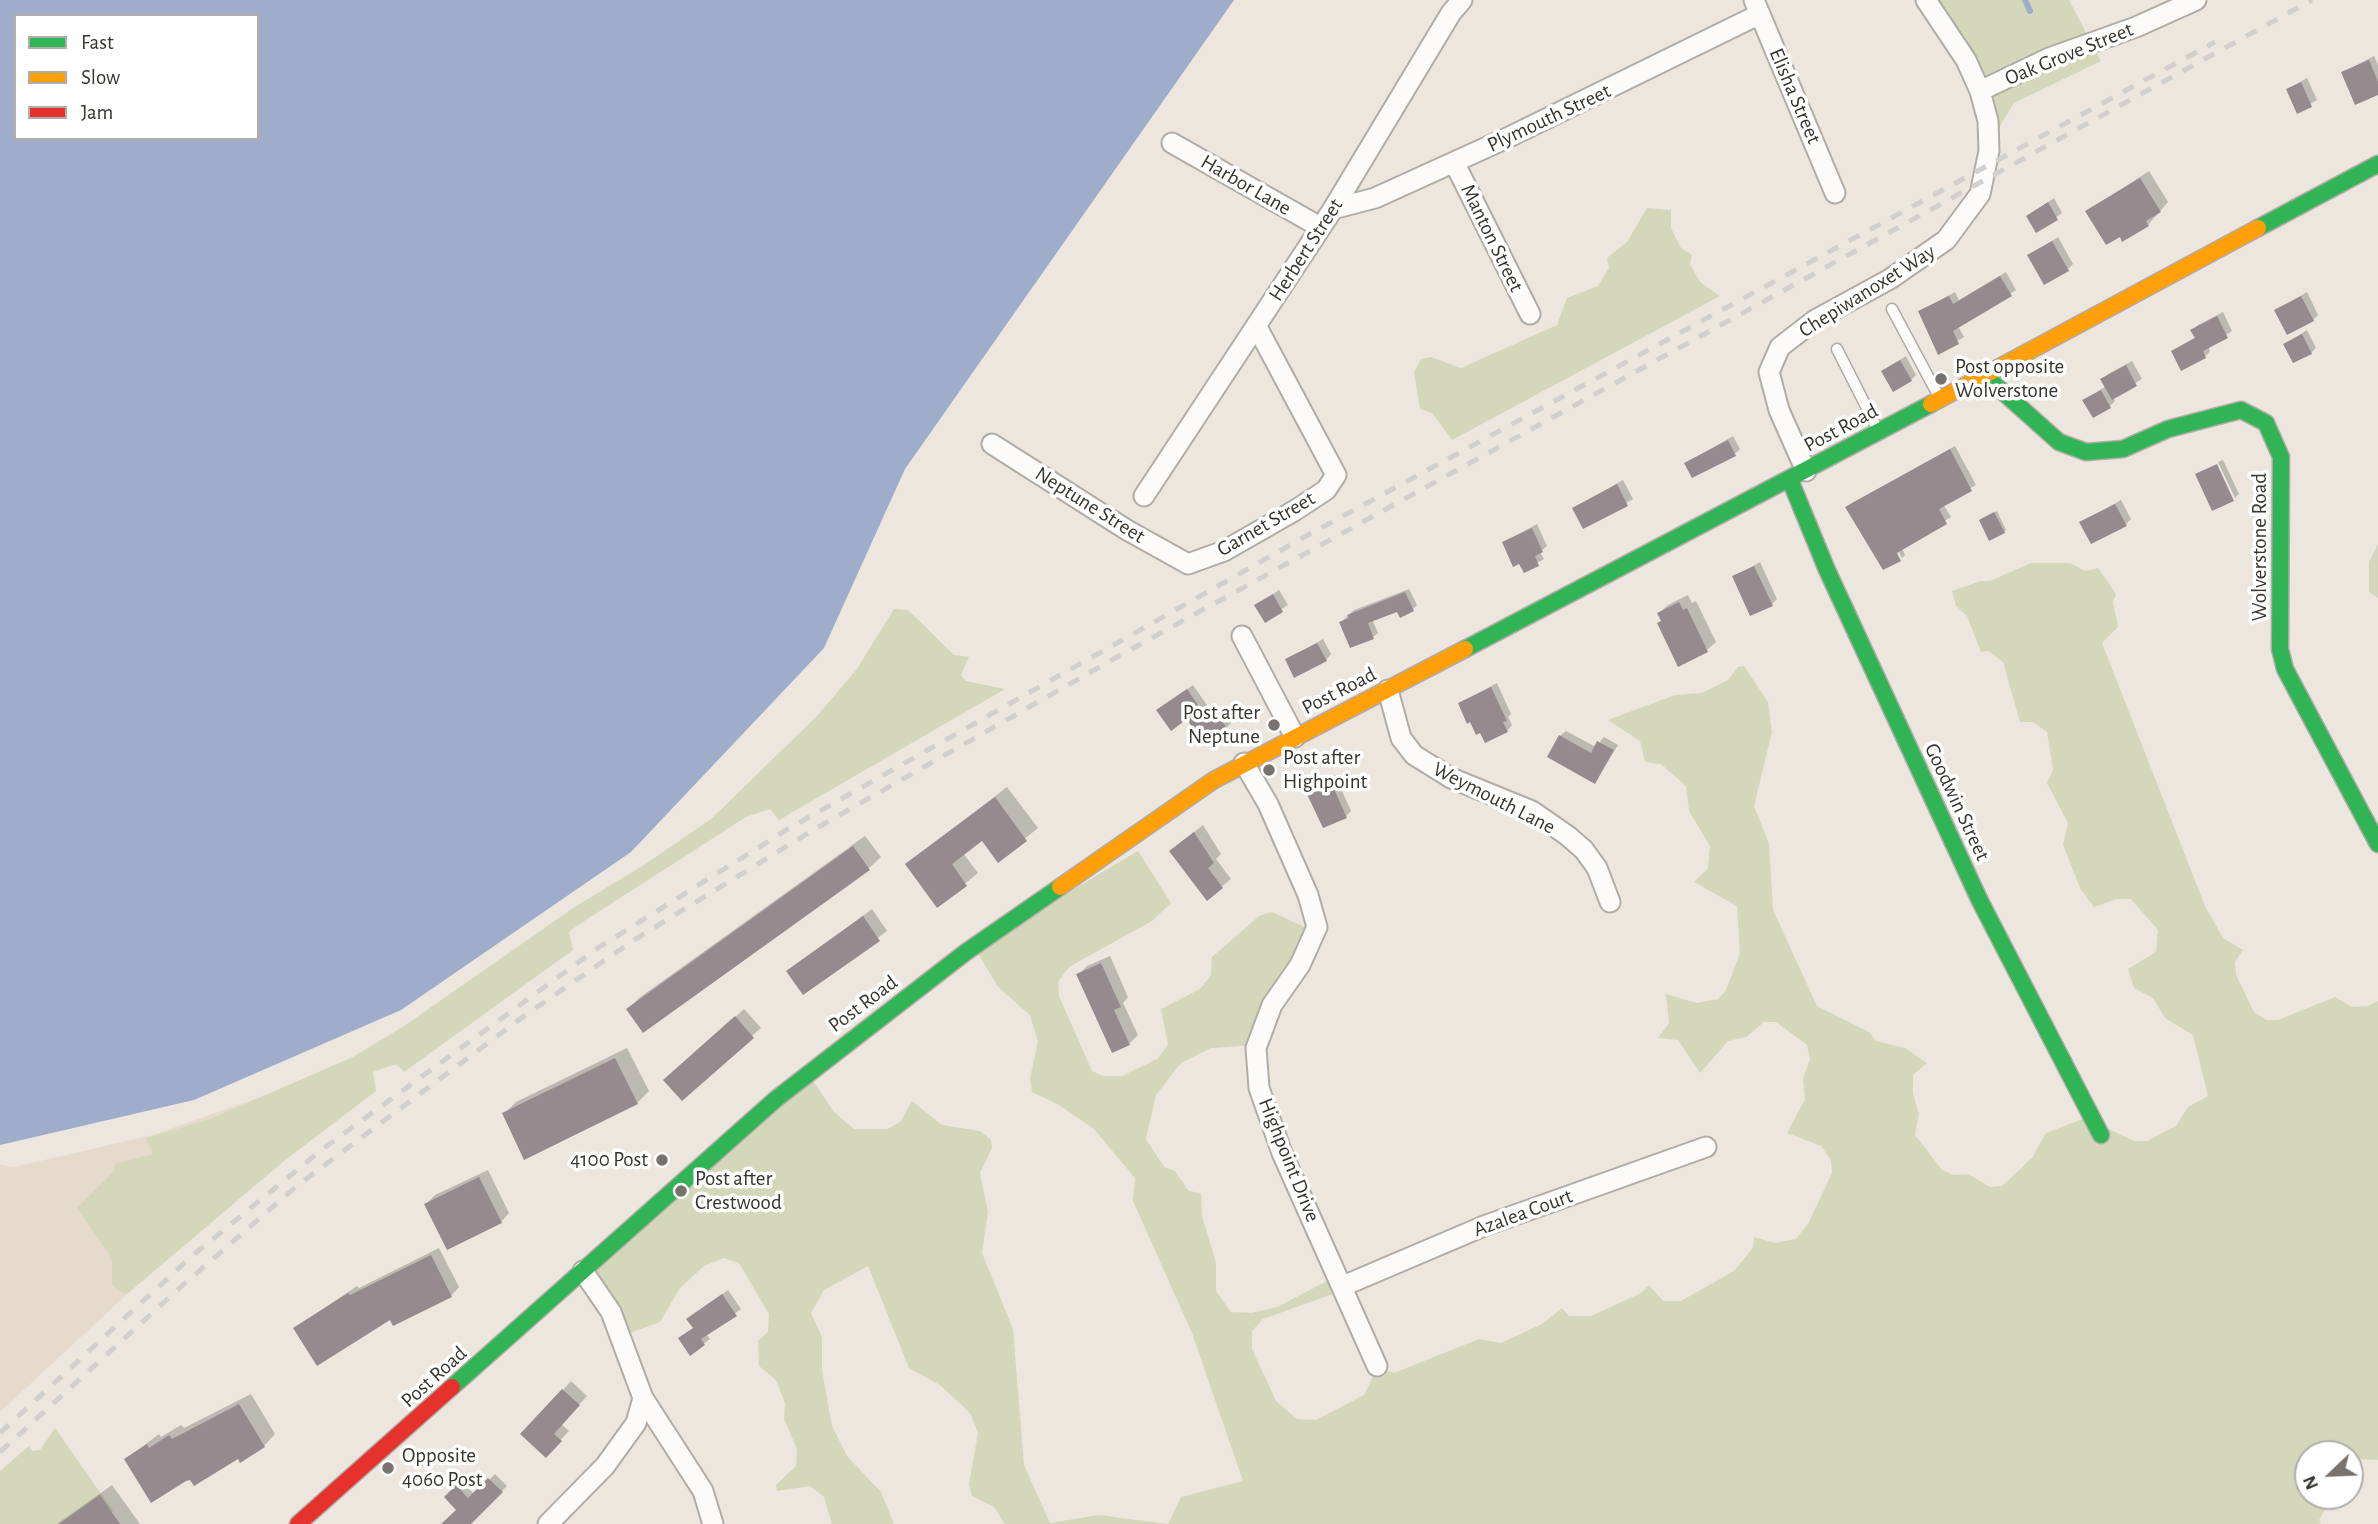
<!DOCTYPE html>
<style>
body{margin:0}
#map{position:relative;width:2378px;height:1524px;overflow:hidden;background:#ece6df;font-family:"Alegreya Sans",sans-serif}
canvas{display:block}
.legend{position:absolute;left:14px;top:14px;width:245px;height:126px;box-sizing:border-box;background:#fff;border:2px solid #afaeac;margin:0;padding:9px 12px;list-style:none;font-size:21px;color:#38342f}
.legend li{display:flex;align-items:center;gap:14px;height:35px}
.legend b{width:35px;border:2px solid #afaeac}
.north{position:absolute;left:2294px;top:1440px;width:70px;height:70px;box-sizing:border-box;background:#fff;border:2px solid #afaeac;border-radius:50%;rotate:247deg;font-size:19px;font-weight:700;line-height:28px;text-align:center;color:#38342f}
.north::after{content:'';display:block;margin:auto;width:24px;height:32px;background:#77726d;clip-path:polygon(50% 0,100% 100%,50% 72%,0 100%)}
</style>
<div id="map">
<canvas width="2378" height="1524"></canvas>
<ul class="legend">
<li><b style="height:9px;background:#30b455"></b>Fast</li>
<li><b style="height:9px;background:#ff9f0a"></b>Slow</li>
<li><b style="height:9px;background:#e5322d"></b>Jam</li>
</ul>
<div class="north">N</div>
</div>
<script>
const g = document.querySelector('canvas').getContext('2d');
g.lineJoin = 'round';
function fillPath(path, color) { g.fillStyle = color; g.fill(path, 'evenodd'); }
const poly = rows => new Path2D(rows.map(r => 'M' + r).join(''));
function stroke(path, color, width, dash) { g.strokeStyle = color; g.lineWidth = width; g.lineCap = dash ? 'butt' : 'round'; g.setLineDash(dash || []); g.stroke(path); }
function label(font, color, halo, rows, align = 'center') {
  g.font = font + ' "Alegreya Sans",sans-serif'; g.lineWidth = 7; g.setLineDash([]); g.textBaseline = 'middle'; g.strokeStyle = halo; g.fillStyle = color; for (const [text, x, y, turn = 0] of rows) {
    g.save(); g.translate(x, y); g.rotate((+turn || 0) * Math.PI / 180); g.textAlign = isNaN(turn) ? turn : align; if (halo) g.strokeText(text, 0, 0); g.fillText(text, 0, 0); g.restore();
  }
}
fillPath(poly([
 [269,1094,210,1119,147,1138,153,1154,112,1173,78,1208,112,1259,112,1286,126,1295,0,1412,0,1165,14,1167,153,1135]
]), '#e5dacc');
fillPath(poly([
 [1926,0,2069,0,2101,61,2014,103,1992,139],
 [1647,208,1671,210,1671,228,1681,248,1692,255,1690,264,1700,282,1720,296,1452,440,1432,413,1420,409,1414,372,1421,359,1431,357,1461,368,1557,325,1567,298,1598,286,1609,268,1607,258,1627,242],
 [2378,544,2378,598,2369,592,2369,562],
 [2031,563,2070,563,2085,571,2098,568,2116,594,2113,602,2118,627,2102,643,2205,906,2223,938,2243,950,2235,962,2236,975,2254,1012,2266,1020,2278,1020,2335,997,2352,1007,2368,1006,2378,1001,2378,1460,2359,1459,2350,1466,2350,1454,2308,1454,2308,1496,2333,1496,2319,1520,2321,1524,1005,1524,994,1507,972,1496,969,1484,978,1433,970,1413,940,1385,909,1368,868,1266,824,1290,811,1313,822,1337,822,1370,832,1426,847,1456,881,1492,894,1524,832,1524,824,1497,810,1486,777,1491,776,1485,796,1466,797,1449,784,1419,785,1403,776,1380,759,1366,758,1341,768,1332,769,1314,739,1263,724,1258,704,1266,680,1288,660,1322,619,1337,589,1266,809,1075,834,1112,854,1129,888,1129,901,1121,912,1101,942,1125,980,1131,991,1140,992,1148,980,1173,988,1212,982,1253,1013,1329,1024,1465,1050,1523,1099,1515,1168,1524,1181,1497,1243,1481,1192,1333,1133,1201,1135,1178,1094,1129,1059,1105,1032,1092,1030,1078,1038,1042,1030,1015,998,987,975,948,1138,851,1171,903,1152,921,1069,967,1058,982,1059,996,1092,1071,1103,1076,1122,1076,1157,1059,1168,1045,1161,1009,1200,989,1211,975,1212,957,1259,916,1272,912,1309,929,1255,1045,1211,1048,1181,1063,1156,1095,1146,1139,1164,1167,1175,1171,1189,1191,1201,1193,1202,1216,1216,1263,1216,1291,1231,1312,1252,1313,1277,1307,1335,1277,1341,1291,1263,1319,1252,1331,1252,1349,1276,1401,1297,1419,1316,1420,1364,1395,1377,1368,1394,1373,1479,1339,1501,1343,1542,1324,1562,1308,1569,1316,1591,1316,1641,1293,1649,1285,1663,1301,1681,1301,1734,1271,1753,1248,1754,1237,1775,1243,1796,1239,1809,1222,1832,1173,1831,1160,1821,1146,1787,1133,1805,1099,1803,1079,1810,1059,1807,1045,1776,1022,1764,1022,1746,1037,1728,1041,1700,1073,1678,1040,1658,1038,1669,1023,1666,994,1697,1003,1718,999,1726,990,1740,953,1737,906,1694,882,1708,868,1710,846,1689,811,1686,786,1661,764,1645,762,1640,741,1608,720,1675,695,1702,693,1728,680,1738,667,1744,666,1768,702,1772,732,1754,806,1769,844,1773,910,1817,1006,1869,1032,1876,1041,1905,1048,1927,1063,1913,1075,1913,1093,1919,1114,1915,1135,1942,1170,1953,1175,1968,1174,1990,1187,2002,1186,2032,1158,2046,1133,2085,1118,2134,1141,2147,1141,2176,1126,2188,1107,2208,1096,2193,1035,2165,1018,2153,998,2134,988,2128,969,2156,952,2158,930,2131,899,2117,899,2094,907,2081,890,2063,845,2068,823,2047,783,2053,770,2047,732,2033,722,2020,722,2003,662,1989,651,1981,652,1967,616,1956,606,1952,591,1981,581,1990,581],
 [894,609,908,610,954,655,969,657,961,675,966,681,1005,689,779,820,770,809,746,817,578,925,569,932,573,950,404,1072,396,1064,373,1072,376,1091,284,1161,126,1295,112,1286,112,1259,77,1208,112,1173,115,1164,153,1154,146,1138,210,1119,353,1057,404,1026,576,906,644,865,711,819,817,716,857,669],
 [55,1428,113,1511,100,1524,0,1524,0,1471,29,1446,32,1451,40,1450]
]), '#d4d7b9');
fillPath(poly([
 [0,0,1234,0,905,469,824,648,631,852,401,1010,194,1100,0,1145],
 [16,16,257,16,257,138,16,138]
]), '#9fadcb');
fillPath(poly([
 [2374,56,2378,65,2378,93,2343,72],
 [2307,78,2317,100,2298,111,2288,89],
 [2149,171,2168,202,2148,225,2120,235,2087,211],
 [2054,198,2062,213,2037,231,2028,216],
 [2058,237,2073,264,2067,270,2030,255],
 [2006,272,2016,290,1958,326,1964,337,1939,352,1920,311,1955,292,1959,300],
 [2307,292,2318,315,2313,320,2277,310],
 [2223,312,2232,331,2208,346,2210,351,2205,357,2173,351,2196,337,2193,330,2198,325],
 [2307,330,2316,348,2311,353,2285,344],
 [1906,356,1916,375,1911,380,1883,371],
 [2132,361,2142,379,2113,397,2115,401,2110,406,2085,400,2106,386,2103,380,2108,374],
 [1733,436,1740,449,1735,454,1686,463],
 [1955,446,1976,485,1943,504,1951,517,1902,548,1905,555,1902,558,1895,544,1852,503],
 [2223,460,2239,494,2235,498,2218,462],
 [1623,480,1633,499,1584,527,1574,508],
 [2121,500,2131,519,2126,524,2081,523],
 [1997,511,2006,530,2004,532,1983,518],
 [1537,524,1547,546,1540,552,1544,559,1524,571,1504,542],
 [1760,562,1777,599,1772,604,1734,577],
 [1409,589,1417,605,1413,609,1398,610,1372,619,1378,633,1373,637,1341,622,1354,610],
 [1279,590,1288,605,1265,620,1257,605],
 [1688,595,1692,603,1696,601,1716,642,1707,650,1679,664,1659,613,1668,605],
 [1323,639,1331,654,1326,660,1287,660],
 [1497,683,1511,714,1508,717,1512,725,1507,731,1481,731,1460,703],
 [1193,685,1213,714,1223,708,1231,723,1226,728,1188,717,1164,705],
 [1566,731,1596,747,1604,737,1618,745,1595,782,1560,736],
 [1335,775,1351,811,1346,816,1308,791],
 [1007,787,1038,828,998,860,982,839,963,853,978,873,938,906,907,864],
 [1203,825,1221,854,1216,859,1231,879,1207,899,1180,843],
 [865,836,881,857,869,868,643,1030,628,1009,639,998],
 [872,909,887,931,804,993,788,971],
 [1110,956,1128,997,1123,1003,1138,1035,1129,1044,1079,974,1087,966],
 [744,1009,761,1028,682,1099,674,1072],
 [627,1048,649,1091,637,1103,504,1114,516,1102],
 [488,1170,509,1213,501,1222,426,1204,435,1195],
 [439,1248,459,1287,451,1296,391,1318,295,1328,357,1286,359,1288],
 [728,1290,741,1309,706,1334,710,1339,691,1353,694,1327,689,1319],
 [571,1381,587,1396,561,1424,569,1431,546,1455,563,1390],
 [251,1394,275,1434,264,1446,191,1478,126,1459,159,1434,161,1437,181,1425,184,1428],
 [495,1474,507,1486,469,1524,451,1524,458,1510,446,1497,462,1481,474,1494],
 [112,1485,140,1524,57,1524]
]), '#0003');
stroke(poly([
 [2025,0,2030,11]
]), '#9fadcb', 6);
fillPath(poly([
 [2369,60,2378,82,2378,95,2355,105,2341,72],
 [2301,82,2312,107,2297,114,2286,89],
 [2140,178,2161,212,2146,221,2149,226,2122,242,2120,237,2106,245,2085,211],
 [2048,202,2058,220,2036,233,2026,216],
 [2052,241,2069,271,2044,285,2027,255],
 [2000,276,2012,296,1953,331,1959,344,1938,355,1918,311,1949,296,1953,304],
 [2301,296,2314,321,2287,335,2274,310],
 [2217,316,2228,338,2203,351,2206,358,2181,371,2171,351,2195,338,2190,330],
 [2302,334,2312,354,2293,363,2283,344],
 [1900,360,1912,381,1893,392,1881,371],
 [2126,365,2137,386,2112,400,2100,379],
 [2101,390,2111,408,2093,418,2082,400],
 [1728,440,1736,456,1692,478,1684,463],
 [1950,449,1972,491,1939,509,1947,524,1897,553,1901,561,1883,570,1845,507],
 [2217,464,2234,501,2212,511,2195,474],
 [1617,484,1628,506,1583,529,1572,508],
 [2115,504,2127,526,2091,544,2079,522],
 [1994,512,2005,533,1989,541,1979,520],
 [1532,528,1543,552,1535,556,1539,566,1524,573,1519,564,1513,567,1502,542],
 [1754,566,1773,606,1750,616,1732,576],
 [1405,592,1414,611,1400,618,1397,612,1368,623,1374,639,1350,648,1339,622,1349,618,1347,615],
 [1273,594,1283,612,1265,623,1254,605],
 [1679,602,1683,610,1687,608,1708,652,1678,667,1657,623,1661,621,1657,613],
 [1317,643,1327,661,1294,678,1285,659],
 [1491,687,1507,721,1503,722,1508,732,1485,743,1480,733,1476,735,1470,722,1467,724,1458,703],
 [1187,689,1207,718,1217,712,1227,729,1202,744,1187,719,1171,731,1156,710],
 [1559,735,1591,753,1597,741,1614,750,1595,784,1547,757],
 [1330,780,1347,818,1323,828,1305,790],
 [995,797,1027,841,998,863,982,841,952,864,967,886,937,908,905,864],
 [1194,832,1214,863,1208,868,1223,888,1207,901,1169,851],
 [853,846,870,870,643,1033,626,1009],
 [863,916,880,941,803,995,786,971],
 [1101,963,1121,1007,1114,1010,1130,1045,1112,1053,1076,974],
 [735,1016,754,1038,682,1101,663,1080],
 [615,1058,638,1104,524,1160,502,1113],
 [479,1177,502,1223,447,1250,424,1204],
 [431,1255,452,1297,393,1326,390,1320,317,1366,293,1328,348,1293,350,1295],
 [722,1294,737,1316,701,1339,705,1345,690,1356,678,1338,693,1328,686,1319],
 [562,1389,580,1405,554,1434,562,1441,546,1458,520,1434],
 [239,1404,265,1447,240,1463,238,1459,194,1486,190,1480,186,1481,151,1503,124,1459,147,1444,149,1448,169,1435,172,1439],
 [488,1478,503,1492,471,1524,441,1524,456,1510,444,1497,456,1485,468,1498],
 [100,1495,120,1524,59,1524]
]), '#958b8f');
const lane = poly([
 [1892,309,1938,395],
 [1837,349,1877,428]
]);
const street = poly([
 [1754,0,1835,193],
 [1980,91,2049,58,2136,27,2196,0],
 [1172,143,1320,227],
 [1454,162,1530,314],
 [1333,209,1375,198,1507,138,1760,14],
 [992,444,1127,530,1188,564,1224,551,1294,511,1326,490,1336,475,1257,327],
 [1806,471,1779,410,1769,372,1780,347,1815,320,1890,279,1946,240,1980,194,1989,151,1988,121,1980,91,1966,60,1926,0],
 [1144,496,1333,209,1451,13,1462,0],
 [1242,636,1295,737],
 [1388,690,1401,738,1414,755,1451,778,1532,811,1568,836,1584,850,1597,868,1610,902],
 [1244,763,1268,804,1308,895,1317,927,1300,965,1272,1005,1256,1048,1259,1088,1282,1153,1377,1366],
 [583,1271,611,1312,643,1398,703,1491,713,1524],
 [1343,1286,1484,1226,1706,1147],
 [548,1524,605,1466,636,1423,643,1398]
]);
const fast = poly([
 [2258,228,2378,164],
 [1984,375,2059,442,2086,452,2123,449,2168,429,2241,410,2266,423,2281,457,2280,649,2285,669,2378,844],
 [1790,480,1827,570,1980,901,2101,1135],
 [1465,649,1931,404],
 [452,1387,776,1099,966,952,1060,887]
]);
const slow = poly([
 [1931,404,2258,228],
 [1060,887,1214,780,1465,649]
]);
const jam = poly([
 [298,1524,452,1387]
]);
stroke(lane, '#b1aca6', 13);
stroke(street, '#b1aca6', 23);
stroke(fast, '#b1aca6', 19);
stroke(slow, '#b1aca6', 19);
stroke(jam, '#b1aca6', 19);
stroke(lane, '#fcfbfa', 10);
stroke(street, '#fcfbfa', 19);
stroke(fast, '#30b455', 16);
stroke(slow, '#ff9f0a', 16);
stroke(jam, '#e5322d', 16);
stroke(poly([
 [0,1433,192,1256,324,1148,598,948,788,829,1308,535,2215,42],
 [0,1452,184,1284,298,1185,520,1019,634,940,815,829,1117,657,2312,0]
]), '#d2d0ce', 5, [12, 12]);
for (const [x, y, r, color] of [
 [1941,379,7,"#77726d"],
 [1274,725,7,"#77726d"],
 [1269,770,7,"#77726d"],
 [662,1160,7,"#77726d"],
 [681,1191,7,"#77726d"],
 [388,1468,7,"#77726d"]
]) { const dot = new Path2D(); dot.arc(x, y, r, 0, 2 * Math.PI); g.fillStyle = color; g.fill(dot); stroke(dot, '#fff', 2.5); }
label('21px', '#38342f', '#fff', [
 ["Oak Grove Street",2069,54,-22],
 ["Elisha Street",1795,96,67],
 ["Plymouth Street",1549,118,-25],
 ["Harbor Lane",1246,185,30],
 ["Manton Street",1492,238,64],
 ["Herbert Street",1306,250,-57],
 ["Chepiwanoxet Way",1867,291,-32],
 ["Post Road",1841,428,-28],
 ["Neptune Street",1090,505,32],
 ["Garnet Street",1266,524,-30],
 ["Wolverstone Road",2260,547,-90],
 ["Post Road",1339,691,-27],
 ["Weymouth Lane",1494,798,27],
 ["Goodwin Street",1957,802,65],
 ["Post Road",863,1004,-37],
 ["Highpoint Drive",1289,1160,68],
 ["Azalea Court",1523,1213,-20],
 ["Post Road",434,1377,-42]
]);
label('21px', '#38342f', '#fff', [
 ["Post opposite",1955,367],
 ["Wolverstone",1955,391],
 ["Post after",1260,713,"right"],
 ["Neptune",1260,737,"right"],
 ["Post after",1283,758],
 ["Highpoint",1283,782],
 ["4100 Post",648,1160,"right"],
 ["Post after",695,1179],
 ["Crestwood",695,1203],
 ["Opposite",402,1456],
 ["4060 Post",402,1480]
], 'left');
</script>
